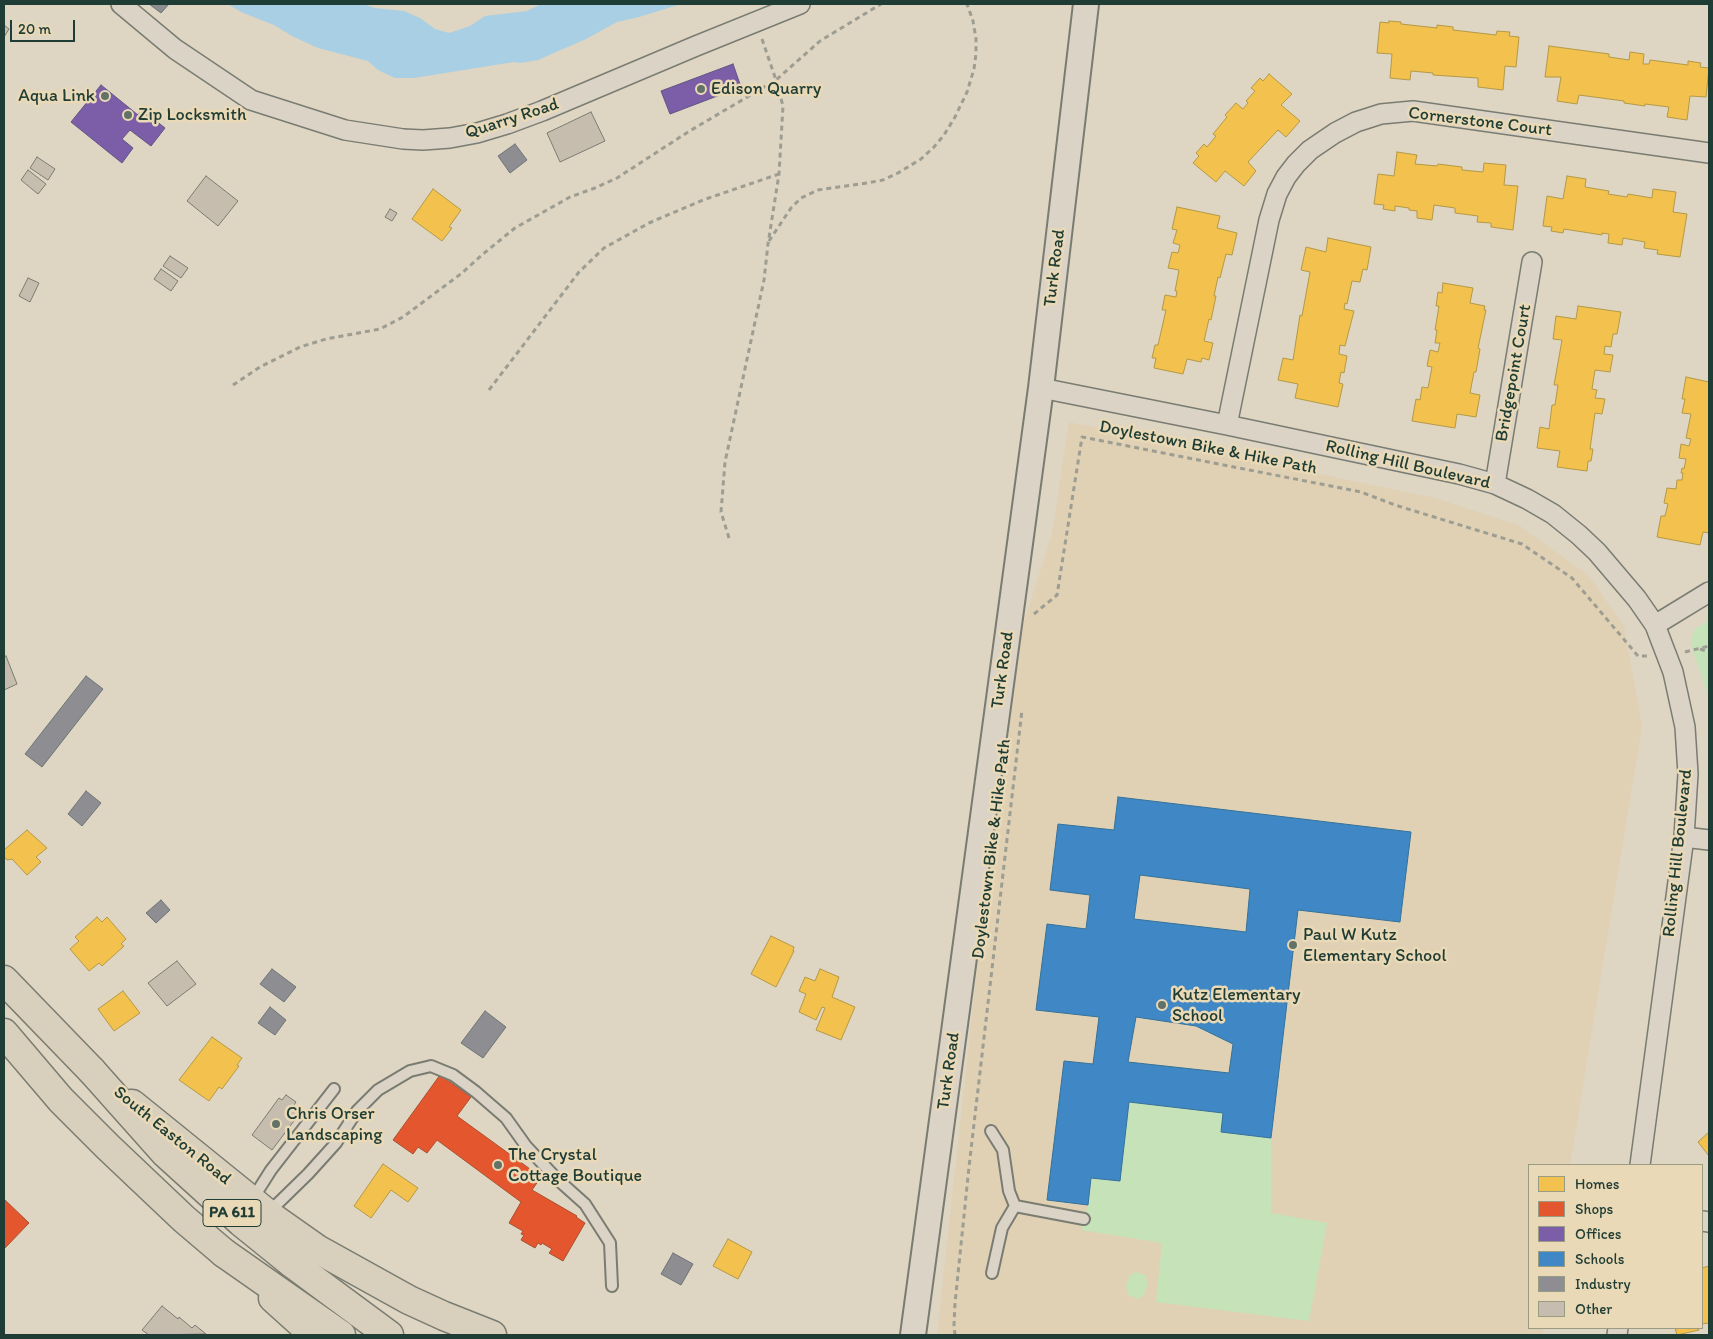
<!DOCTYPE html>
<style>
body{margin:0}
#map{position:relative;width:1713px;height:1339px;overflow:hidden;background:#ded5c2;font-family:Itim,sans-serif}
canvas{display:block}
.frame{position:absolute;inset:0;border:5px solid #1f3d34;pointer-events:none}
.legend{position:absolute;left:1528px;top:1164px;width:175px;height:165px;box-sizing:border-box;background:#ead9b6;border:1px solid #999b82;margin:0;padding:6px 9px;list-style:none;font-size:15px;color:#1f3d34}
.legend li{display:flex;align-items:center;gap:10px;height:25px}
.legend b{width:25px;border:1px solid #999b82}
.scale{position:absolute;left:10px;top:20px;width:65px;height:22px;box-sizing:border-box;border:2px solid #1f3d34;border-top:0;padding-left:6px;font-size:15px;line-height:18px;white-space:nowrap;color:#1f3d34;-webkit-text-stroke:4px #ead9b6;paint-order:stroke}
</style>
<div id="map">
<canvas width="1713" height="1339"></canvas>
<div class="frame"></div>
<ul class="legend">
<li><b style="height:14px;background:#f2c14e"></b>Homes</li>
<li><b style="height:14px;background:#e4572e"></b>Shops</li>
<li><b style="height:14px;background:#7b5ea7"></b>Offices</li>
<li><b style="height:14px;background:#3f88c5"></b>Schools</li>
<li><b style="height:14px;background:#8d8d92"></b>Industry</li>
<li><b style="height:14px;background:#c7bdae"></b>Other</li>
</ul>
<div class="scale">20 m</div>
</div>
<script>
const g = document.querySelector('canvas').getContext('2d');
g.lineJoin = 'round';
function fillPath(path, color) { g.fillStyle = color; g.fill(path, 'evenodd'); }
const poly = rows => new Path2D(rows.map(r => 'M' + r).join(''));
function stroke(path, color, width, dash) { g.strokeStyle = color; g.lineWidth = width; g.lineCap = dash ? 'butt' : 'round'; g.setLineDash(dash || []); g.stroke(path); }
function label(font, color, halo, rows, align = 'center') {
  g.font = font + ' Itim,sans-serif'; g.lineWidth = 5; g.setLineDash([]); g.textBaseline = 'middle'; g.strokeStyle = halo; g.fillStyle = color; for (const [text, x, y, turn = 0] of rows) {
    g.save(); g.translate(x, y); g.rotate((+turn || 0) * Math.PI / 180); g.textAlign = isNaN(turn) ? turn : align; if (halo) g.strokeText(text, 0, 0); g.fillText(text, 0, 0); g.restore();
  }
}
fillPath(poly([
 [1069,422,1435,498,1520,526,1588,575,1624,626,1642,726,1570,1165,1529,1165,1529,1328,1544,1328,1542,1335,937,1335,1009,677,1023,625,1052,534]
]), '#e0d1b5');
fillPath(poly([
 [1709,620,1709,698,1691,645,1691,637,1696,628],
 [1129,1102,1223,1113,1221,1132,1271,1138,1271,1213,1327,1223,1309,1321,1156,1302,1162,1243,1081,1230,1088,1205,1091,1178,1120,1180],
 [1136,1272,1146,1275,1147,1287,1143,1296,1139,1299,1128,1295,1126,1285,1130,1275]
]), '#c5e2b9');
fillPath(poly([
 [228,4,363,4,375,8,404,11,420,18,435,29,449,33,470,26,485,16,527,11,541,4,681,4,639,17,617,22,586,39,538,60,520,63,514,62,414,78,395,78,378,70,368,61,318,48,292,36,274,25,241,12]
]), '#a9cfe4');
const homes = poly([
 [1389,21,1401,22,1401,24,1437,28,1437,25,1453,27,1453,30,1496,35,1497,31,1510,32,1509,36,1519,37,1516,67,1505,66,1503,90,1478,87,1478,78,1433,75,1433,73,1411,71,1410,80,1390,78,1392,54,1377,53,1380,22,1389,23,1389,21],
 [1549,46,1609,54,1609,57,1629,60,1630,52,1644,54,1643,64,1649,64,1650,60,1688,65,1688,61,1701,63,1700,67,1709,68,1706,97,1690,96,1687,120,1667,117,1669,107,1645,104,1645,106,1624,103,1624,101,1579,95,1577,104,1557,101,1561,77,1545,77,1549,46],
 [1269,74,1292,94,1281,105,1300,121,1286,137,1278,130,1248,162,1256,171,1244,186,1225,171,1216,182,1193,163,1199,156,1196,153,1204,144,1207,147,1216,136,1213,134,1227,117,1225,115,1236,103,1243,109,1248,103,1246,101,1255,91,1251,88,1260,78,1263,81,1269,74],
 [1397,152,1417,155,1415,164,1437,166,1438,164,1462,167,1462,170,1483,172,1484,163,1506,165,1504,185,1518,186,1513,230,1491,227,1491,223,1477,222,1478,216,1455,213,1455,208,1434,205,1432,220,1417,218,1417,211,1409,210,1409,208,1395,206,1395,211,1383,209,1384,205,1374,204,1378,174,1394,176,1397,152],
 [1567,176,1586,179,1585,187,1609,191,1608,194,1627,197,1628,194,1652,198,1653,189,1676,192,1673,212,1687,214,1680,257,1657,254,1658,250,1644,248,1645,242,1623,238,1622,245,1608,243,1609,234,1602,233,1602,235,1564,229,1563,233,1551,231,1552,227,1543,226,1547,196,1563,199,1567,176],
 [433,189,461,210,449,227,452,228,442,241,412,219,433,189],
 [1177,207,1220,216,1217,228,1237,233,1232,255,1226,254,1220,278,1218,277,1214,296,1216,296,1211,320,1209,319,1204,341,1213,343,1209,360,1202,358,1201,362,1187,359,1183,374,1154,368,1156,358,1152,358,1155,345,1158,345,1166,310,1162,310,1165,295,1176,297,1177,291,1175,291,1179,270,1168,268,1172,252,1178,253,1180,245,1173,243,1177,230,1172,229,1177,207],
 [1328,238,1371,247,1367,270,1363,269,1360,282,1352,281,1347,304,1345,303,1344,309,1354,311,1345,346,1340,345,1339,354,1347,356,1344,373,1341,372,1339,383,1343,384,1338,407,1295,398,1298,384,1278,380,1283,358,1293,360,1300,315,1302,316,1310,272,1301,270,1306,247,1326,252,1328,238],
 [1443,283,1473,288,1470,303,1485,306,1484,310,1486,310,1478,348,1480,349,1476,372,1474,372,1470,393,1480,395,1476,417,1457,414,1455,428,1412,421,1416,399,1420,400,1422,387,1428,388,1432,367,1427,366,1430,350,1438,352,1440,343,1435,343,1437,330,1435,330,1439,306,1436,306,1438,292,1442,293,1443,283],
 [1578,306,1621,312,1617,334,1613,334,1611,347,1605,346,1604,354,1613,355,1610,372,1595,370,1592,389,1597,390,1595,398,1605,399,1602,414,1595,413,1590,449,1593,449,1591,461,1588,461,1587,471,1557,467,1560,451,1537,448,1540,427,1549,429,1552,405,1555,405,1558,385,1554,385,1562,340,1553,339,1556,316,1576,319,1578,306],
 [1686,377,1709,382,1709,533,1703,532,1700,545,1657,537,1661,516,1665,516,1668,504,1664,503,1667,488,1676,489,1677,480,1682,480,1683,473,1681,473,1682,468,1684,469,1686,459,1679,458,1681,444,1689,446,1691,439,1686,438,1691,414,1682,413,1685,399,1682,399,1686,377],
 [27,830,47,848,36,857,41,862,27,875,12,859,7,860,4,856,4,850,27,830],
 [97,917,102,922,107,917,126,939,121,944,124,946,102,966,99,963,89,971,70,949,79,941,75,937,97,917],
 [771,936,794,947,793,951,794,951,776,987,751,974,771,936],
 [820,969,839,977,832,997,855,1007,841,1040,816,1030,825,1008,822,1007,816,1020,799,1012,806,994,799,991,805,977,815,981,820,969],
 [123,991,140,1013,114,1031,98,1009,123,991],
 [212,1037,242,1058,237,1065,239,1066,222,1089,219,1087,209,1101,179,1080,212,1037],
 [1709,1132,1709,1156,1698,1142,1709,1132],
 [383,1164,418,1188,408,1202,391,1190,371,1218,354,1206,383,1164],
 [728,1239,752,1252,738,1279,713,1266,728,1239],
 [1709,1266,1709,1323,1702,1324,1702,1268,1709,1266],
 [1675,1328,1698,1328,1699,1330,1677,1335,1675,1328]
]);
fillPath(homes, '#f2c14e');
stroke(homes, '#b39946', 1);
const shops = poly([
 [440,1075,471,1097,457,1116,541,1177,532,1190,577,1216,576,1217,585,1223,563,1261,549,1253,552,1249,542,1243,541,1245,538,1243,535,1248,521,1240,524,1235,521,1234,523,1231,509,1223,521,1202,437,1140,427,1153,418,1147,413,1154,393,1140,440,1075],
 [4,1199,29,1223,4,1249,4,1199]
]);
fillPath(shops, '#e4572e');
stroke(shops, '#a94f30', 1);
const offices = poly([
 [733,64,741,87,670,114,661,91,733,64],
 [101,85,138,115,142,110,165,128,151,146,130,130,122,139,133,148,122,163,71,122,101,85]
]);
fillPath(offices, '#7b5ea7');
stroke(offices, '#5f5484', 1);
const schools = poly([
 [1118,797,1411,832,1400,922,1298,910,1271,1138,1221,1132,1223,1113,1129,1102,1120,1181,1091,1178,1088,1205,1047,1200,1064,1061,1093,1064,1099,1017,1036,1010,1047,924,1086,929,1088,913,1090,895,1050,890,1058,824,1114,830,1118,797],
 [1140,875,1250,889,1246,932,1134,919,1140,875],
 [1136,1017,1196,1026,1233,1044,1229,1073,1128,1062,1136,1017]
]);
fillPath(schools, '#3f88c5');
stroke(schools, '#35729a', 1);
const industry = poly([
 [149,4,169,4,161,13,149,4],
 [515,144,527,160,510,173,498,156,515,144],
 [86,676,103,689,42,767,25,754,86,676],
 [86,791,101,803,82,826,68,814,86,791],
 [161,900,170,910,156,923,146,913,161,900],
 [272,969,296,987,284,1002,260,984,272,969],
 [270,1007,286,1020,275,1035,258,1023,270,1007],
 [485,1011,506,1027,483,1058,461,1043,485,1011],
 [673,1253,693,1264,681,1285,661,1274,673,1253]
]);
fillPath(industry, '#8d8d92');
stroke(industry, '#6c7576', 1);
const building = poly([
 [4,25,9,29,4,37,4,25],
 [591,112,605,141,560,162,547,133,591,112],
 [37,157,55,169,48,180,30,168,37,157],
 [28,170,46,184,38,194,21,180,28,170],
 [206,176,238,201,218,226,187,201,206,176],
 [390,209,397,213,392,221,385,217,390,209],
 [170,256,188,268,181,278,163,266,170,256],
 [161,269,178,281,171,291,154,279,161,269],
 [28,278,39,283,30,302,19,296,28,278],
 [6,656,17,684,4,690,4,657,6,656],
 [177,961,196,984,167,1006,148,983,177,961],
 [286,1095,296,1102,292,1108,300,1113,272,1150,252,1135,279,1098,282,1100,286,1095],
 [162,1306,178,1319,179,1317,192,1328,195,1325,206,1334,149,1335,142,1330,162,1306]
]);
fillPath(building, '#c7bdae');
stroke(building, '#7a7c72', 1);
const service = poly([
 [991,1131,1003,1150,1009,1191,1015,1206,1084,1219],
 [252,1200,271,1170,334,1089],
 [268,1213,308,1174,336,1143,357,1111,378,1090,410,1071,431,1066,453,1075,476,1092,506,1118,526,1146,557,1179,585,1204,610,1243,612,1286],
 [992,1273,1002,1228,1015,1206]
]);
const minor = poly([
 [121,4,175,49,251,100,345,130,403,139,423,140,450,138,477,133,507,124,542,111,696,46,800,4],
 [1041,388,1227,425,1459,474,1495,484,1527,499,1553,514,1579,535,1597,552,1637,599,1655,625,1673,672,1685,727,1688,774,1684,837,1640,1165],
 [1227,425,1269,220,1277,194,1286,177,1296,164,1310,150,1335,133,1356,122,1381,114,1413,111,1709,153],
 [1495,484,1532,262],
 [1655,625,1709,592],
 [1684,837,1709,840],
 [1702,1221,1709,1222],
 [1617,1335,1618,1328]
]);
const tertiary = poly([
 [913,1335,1041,388,1086,4]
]);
const primary = poly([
 [132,1104,273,1218,317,1249,409,1300,444,1316,492,1335],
 [273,1298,314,1335]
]);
const trunk = poly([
 [4,980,92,1071],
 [4,1033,61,1100,108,1147,184,1219,224,1253]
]);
const motorway = poly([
 [92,1071,165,1153,241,1222,293,1264,389,1335],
 [224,1253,341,1335]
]);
stroke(service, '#7a7c72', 14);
stroke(minor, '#7a7c72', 22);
stroke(tertiary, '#7a7c72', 28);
stroke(primary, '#7a7c72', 31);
stroke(trunk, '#7a7c72', 31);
stroke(motorway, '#7a7c72', 31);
stroke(poly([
 [769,241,791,208,801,198,818,190,867,183,883,180,898,173,921,159,934,147,944,135,955,117,967,92,974,69,976,54,976,39,973,21,967,4],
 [233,385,260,367,300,347,326,339,380,329,403,317,462,273,483,254,515,228,570,197,595,188,617,178,688,132,776,80,820,41,881,4],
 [489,390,579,272,604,248,649,223,703,200,779,174],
 [729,538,721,512,725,462,764,280,768,244,779,174,783,106,776,80,762,39],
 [1034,614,1057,595,1082,437,1361,492,1395,505,1522,544,1572,578,1638,656,1647,656],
 [1700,649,1709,652],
 [1685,652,1709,646],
 [955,1335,954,1325,955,1303,969,1167,1022,710]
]), '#9d9d92', 3, [5, 4]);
stroke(service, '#dad3c6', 10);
stroke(minor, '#dad3c6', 19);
stroke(tertiary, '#dad3c6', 24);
stroke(primary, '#d8d0bc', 28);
stroke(trunk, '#d8d0bc', 28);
stroke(motorway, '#d8d0bc', 28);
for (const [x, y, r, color] of [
 [701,89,5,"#627266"],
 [105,96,5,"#627266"],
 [128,115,5,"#627266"],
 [1293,945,5,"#627266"],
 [1162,1005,5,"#627266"],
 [276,1124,5,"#627266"],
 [498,1165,5,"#627266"]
]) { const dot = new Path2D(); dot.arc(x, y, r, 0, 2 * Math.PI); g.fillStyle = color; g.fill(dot); stroke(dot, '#ead9b6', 2); }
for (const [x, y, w] of [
 [232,1213,58]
]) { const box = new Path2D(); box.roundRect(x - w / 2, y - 13.5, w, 27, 4); g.fillStyle = '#ead9b6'; g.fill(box); stroke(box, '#1f3d34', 1); }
label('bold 16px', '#1f3d34', null, [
 ["PA 611",232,1213]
]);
label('18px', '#1f3d34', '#ead9b6', [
 ["Edison Quarry",711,89],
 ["Aqua Link",95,96,"right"],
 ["Zip Locksmith",138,115],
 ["Paul W Kutz",1303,935],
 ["Elementary School",1303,956],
 ["Kutz Elementary",1172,995],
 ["School",1172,1016],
 ["Chris Orser",286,1114],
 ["Landscaping",286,1135],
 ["The Crystal",508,1155],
 ["Cottage Boutique",508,1176]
], 'left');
label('18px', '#1f3d34', '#ead9b6', [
 ["Quarry Road",512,119,-18],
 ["Cornerstone Court",1480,122,7],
 ["Turk Road",1055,268,-83],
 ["Bridgepoint Court",1514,373,-80],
 ["Doylestown Bike & Hike Path",1208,448,11],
 ["Rolling Hill Boulevard",1408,465,13],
 ["Turk Road",1003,670,-82],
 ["Doylestown Bike & Hike Path",992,849,-83],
 ["Rolling Hill Boulevard",1678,853,-84],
 ["Turk Road",949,1071,-82],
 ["South Easton Road",172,1136,39]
]);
</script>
